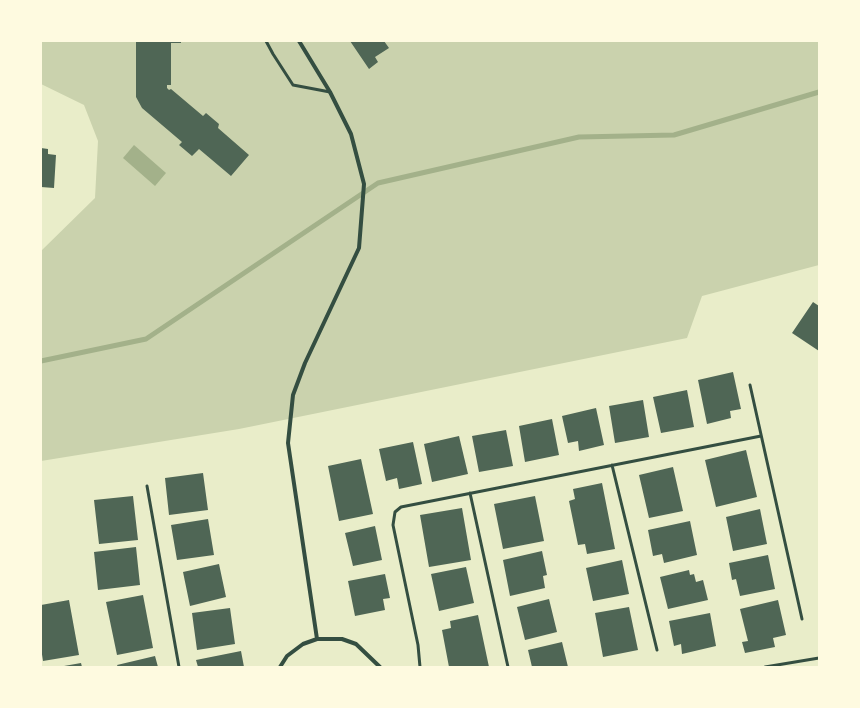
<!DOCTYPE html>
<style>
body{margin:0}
#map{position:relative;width:860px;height:708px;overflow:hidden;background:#e9edc9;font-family:"Playfair Display",serif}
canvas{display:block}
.frame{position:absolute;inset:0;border:42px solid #fefae0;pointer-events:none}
</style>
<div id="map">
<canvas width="860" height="708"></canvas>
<div class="frame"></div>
</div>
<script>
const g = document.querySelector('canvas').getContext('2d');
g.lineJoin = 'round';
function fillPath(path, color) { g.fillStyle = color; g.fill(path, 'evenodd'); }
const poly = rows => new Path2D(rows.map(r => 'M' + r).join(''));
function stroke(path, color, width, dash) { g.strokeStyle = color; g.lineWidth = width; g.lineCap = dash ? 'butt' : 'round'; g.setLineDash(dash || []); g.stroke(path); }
fillPath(poly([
 [41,41,819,41,819,265,702,296,687,338,239,429,41,461,41,251,95,198,98,141,84,105,41,84]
]), '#cad2ad');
fillPath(poly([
 [134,145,166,173,155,186,123,158]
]), '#a3b18a');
stroke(poly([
 [41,361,146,339,378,183,579,137,674,135,819,92]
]), '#a3b18a', 5);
fillPath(poly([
 [136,41,181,41,181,43,171,43,171,85,167,85,167,88,169,90,171,89,203,116,206,113,219,124,218,128,249,155,231,176,199,149,192,156,179,145,182,142,142,108,136,97],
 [350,41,384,41,389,48,375,57,378,62,369,69],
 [41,148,48,149,48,154,56,155,54,188,41,187],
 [813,302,819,306,819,351,792,333],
 [733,372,741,409,730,411,731,418,707,424,698,380],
 [687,390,694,427,661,433,653,397],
 [643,400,649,437,615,443,609,406],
 [596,408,604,445,579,451,578,441,568,443,562,416],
 [552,419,559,455,525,462,519,426],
 [506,430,513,466,479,472,472,436],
 [459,436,468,474,432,482,424,444],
 [413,442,422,484,399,489,397,478,386,481,379,449],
 [746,450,757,497,716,507,705,460],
 [361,459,373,514,339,521,328,466],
 [673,467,683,511,649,518,639,475],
 [203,473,208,510,169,515,165,478],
 [602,483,615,549,587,554,585,544,578,545,569,501,575,499,573,489],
 [133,496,138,540,99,544,94,500],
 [535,496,544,541,503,549,494,504],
 [462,508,471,560,429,567,420,515],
 [760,509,767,544,733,551,726,517],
 [208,519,214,555,177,560,171,525],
 [690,521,697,555,664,563,662,554,653,556,648,530],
 [375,526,382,560,353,566,345,533],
 [136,547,140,585,98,590,94,552],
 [542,551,547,575,543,576,545,588,510,596,503,560],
 [768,555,775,589,740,596,736,579,732,580,729,563],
 [622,560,629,594,593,601,586,568],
 [219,564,226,597,190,606,183,572],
 [466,567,474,603,439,611,431,574],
 [689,570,690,575,694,574,696,582,703,580,708,600,668,609,660,577],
 [385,574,390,598,383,599,385,610,355,616,348,581],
 [143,595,153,648,117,655,106,602],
 [549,599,557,632,525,640,517,607],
 [69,600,79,655,43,661,41,648,41,605],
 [778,600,786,635,773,638,775,647,745,653,742,642,748,641,740,609],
 [629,607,638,650,603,657,595,613],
 [230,608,235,644,197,650,192,613],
 [710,613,716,646,682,654,681,644,674,646,669,621],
 [478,615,489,667,449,667,442,630,451,628,450,621],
 [562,642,568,667,532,667,528,650],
 [241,651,244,667,198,667,196,660],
 [155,656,158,667,118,667,117,665],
 [81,663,82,667,64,667,64,666]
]), '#4f6655');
stroke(poly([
 [266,41,273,54,293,85,330,92],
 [750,385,802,619],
 [612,465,657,650],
 [147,486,179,667],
 [470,493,508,667],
 [420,667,418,645,393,525,395,512,401,507,761,436],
 [765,667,819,658]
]), '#344e41', 3);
stroke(poly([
 [299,41,330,92,351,134,364,184,359,248,305,363,293,395,288,443,317,639],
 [280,667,287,656,303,644,317,639,342,639,356,644,380,667]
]), '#344e41', 4);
</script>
